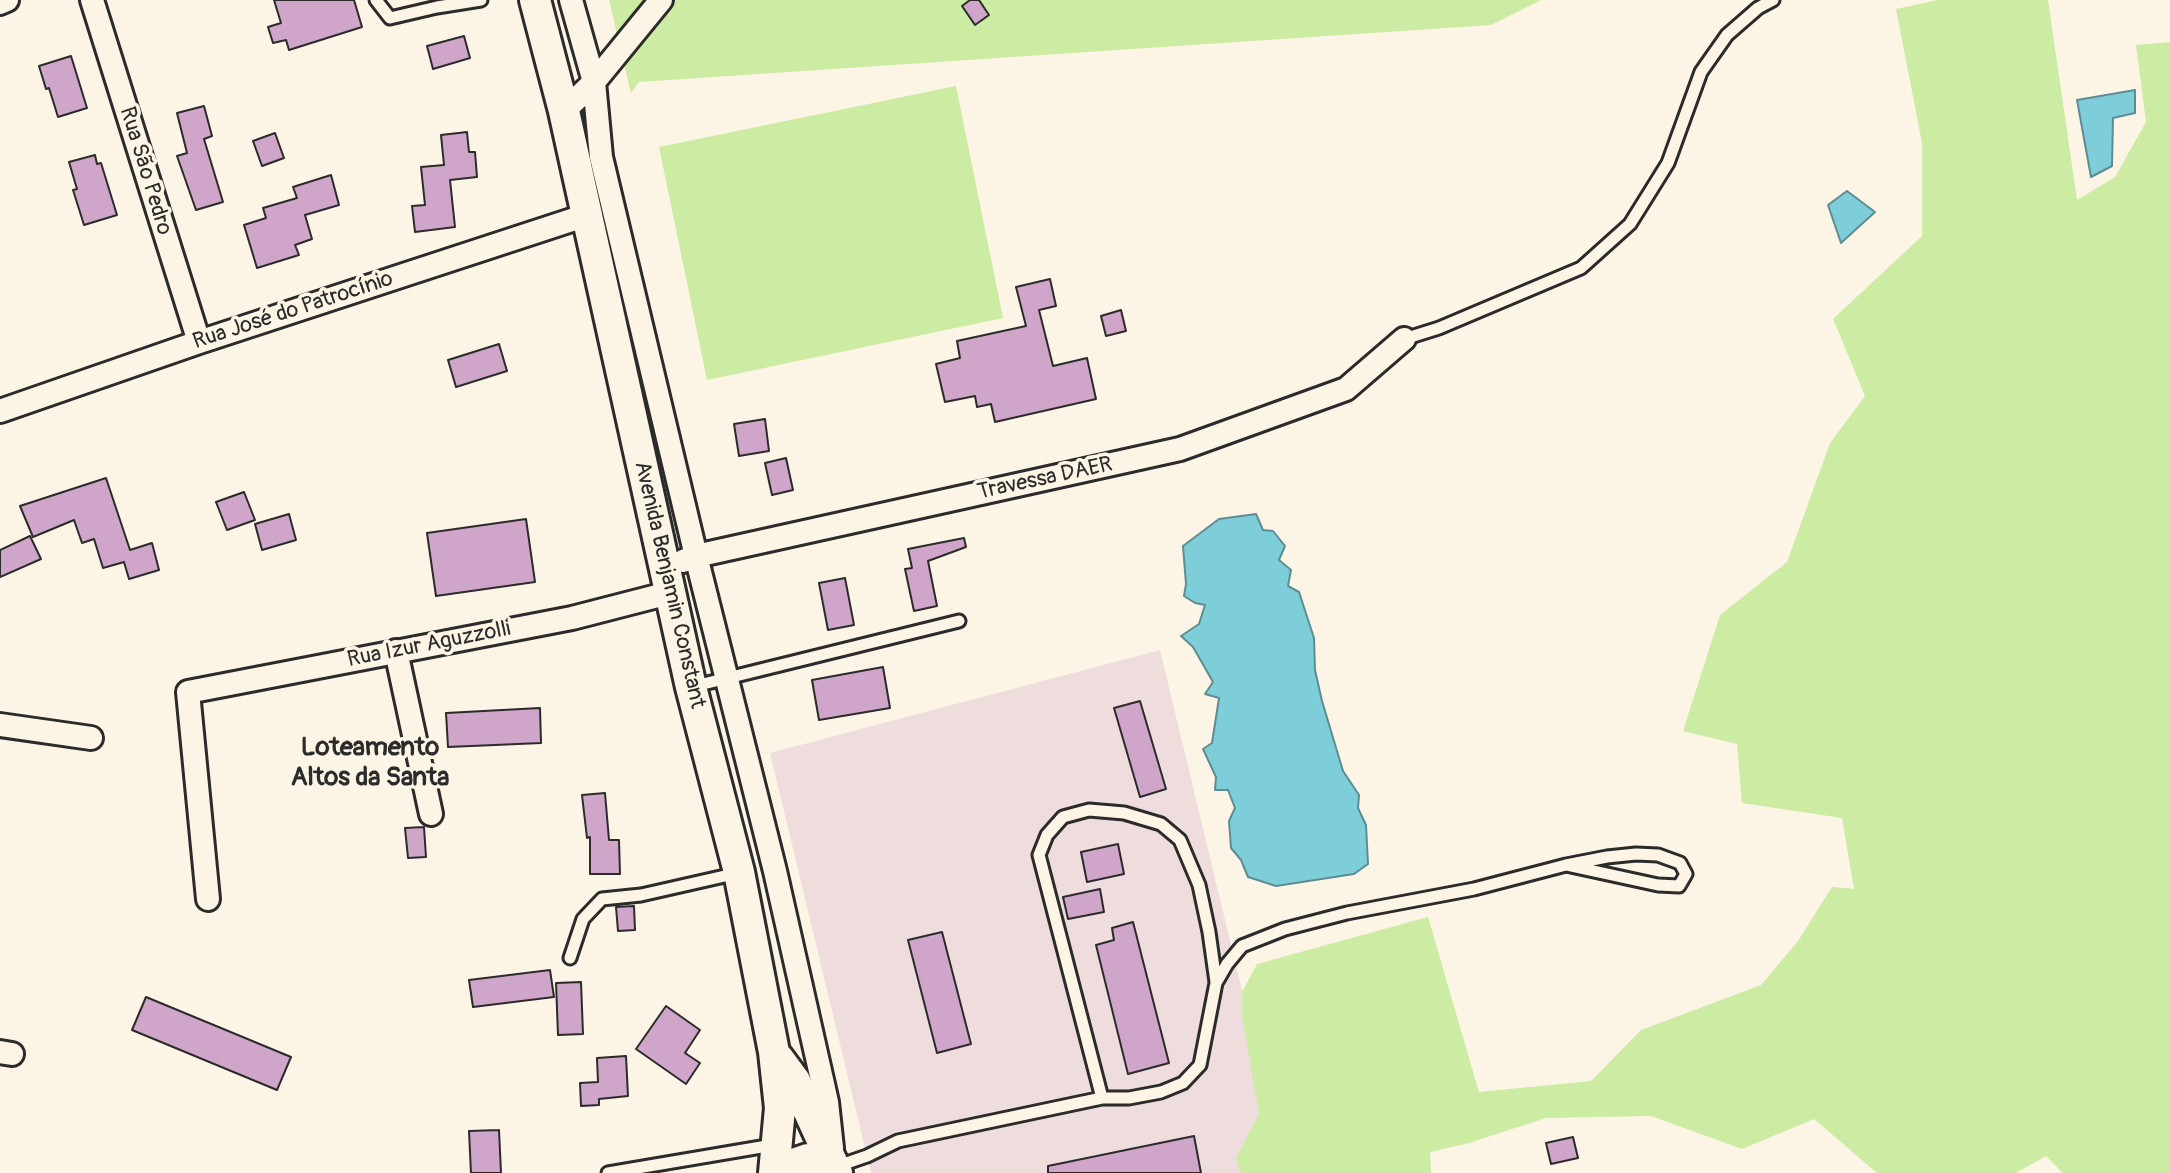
<!DOCTYPE html>
<meta charset="utf-8">
<style>
body{margin:0}
canvas{display:block;background:#fcf5e5}
</style>
<canvas width="2170" height="1173"></canvas>
<script>
const g = document.querySelector('canvas').getContext('2d');
g.lineJoin = 'round';
function fillPath(path, color) { g.fillStyle = color; g.fill(path, 'evenodd'); }
const poly = rows => new Path2D(rows.map(r => 'M' + r).join(''));
function stroke(path, color, width, dash) { g.strokeStyle = color; g.lineWidth = width; g.lineCap = dash ? 'butt' : 'round'; g.setLineDash(dash || []); g.stroke(path); }
function label(font, color, halo, rows, align = 'center') {
  g.font = font + ' Pangolin,sans-serif'; g.lineWidth = 7; g.setLineDash([]); g.textBaseline = 'middle'; g.strokeStyle = halo; g.fillStyle = color; for (const [text, x, y, turn = 0] of rows) {
    g.save(); g.translate(x, y); g.rotate((+turn || 0) * Math.PI / 180); g.textAlign = isNaN(turn) ? turn : align; if (halo) g.strokeText(text, 0, 0); g.fillText(text, 0, 0); g.restore();
  }
}
fillPath(poly([
 [1160,650,1286,1173,871,1173,770,753]
]), '#efdddd');
fillPath(poly([
 [609,0,1541,0,1491,25,639,82,631,93],
 [1938,0,2048,0,2077,200,2115,177,2146,122,2136,45,2170,42,2170,1173,2063,1173,2046,1156,2016,1173,1877,1173,1814,1119,1742,1149,1651,1116,1546,1118,1469,1143,1430,1152,1431,1173,1241,1173,1236,1158,1259,1114,1242,1015,1242,992,1257,964,1428,917,1479,1092,1591,1081,1641,1030,1761,985,1798,941,1832,887,1854,889,1842,818,1742,803,1737,744,1683,731,1720,615,1787,562,1830,443,1865,396,1833,319,1922,236,1922,143,1896,9],
 [956,86,1003,318,707,380,659,147]
]), '#cceba3');
const water = poly([
 [2135,90,2135,113,2113,118,2112,166,2091,177,2077,100,2135,90],
 [1847,191,1875,212,1841,243,1828,205,1847,191],
 [1256,514,1263,530,1273,531,1285,546,1279,560,1291,570,1288,586,1299,592,1314,638,1315,670,1322,701,1343,771,1359,795,1358,808,1366,825,1368,864,1354,874,1276,886,1248,877,1241,860,1231,848,1229,821,1235,808,1228,790,1215,790,1216,777,1203,749,1212,743,1219,698,1205,694,1213,682,1193,647,1181,636,1199,624,1205,605,1195,603,1184,596,1186,584,1183,546,1219,519,1256,514]
]);
fillPath(water, '#7eced9');
stroke(water, '#5d8d93', 2);
const building = poly([
 [274,0,354,0,362,27,289,50,286,40,273,43,268,27,281,23,274,0],
 [970,0,979,0,989,15,975,25,962,6,970,0],
 [464,36,470,58,433,69,427,46,464,36],
 [71,56,87,108,58,117,49,88,46,89,39,66,71,56],
 [204,106,212,136,204,139,223,202,196,210,177,156,187,153,177,113,204,106],
 [467,132,469,152,475,152,477,177,450,180,455,227,415,232,412,206,425,205,421,167,444,165,441,135,467,132],
 [275,133,284,158,262,166,253,141,275,133],
 [95,155,97,164,101,163,117,215,84,225,73,190,77,189,69,162,95,155],
 [331,175,339,205,305,215,312,239,295,245,299,255,257,268,244,225,266,218,263,208,297,198,293,187,331,175],
 [1050,279,1056,306,1039,310,1053,366,1087,358,1096,399,995,422,991,404,977,407,975,396,945,402,936,364,960,358,957,341,1026,326,1016,287,1050,279],
 [1121,310,1126,331,1106,336,1101,316,1121,310],
 [499,344,507,371,456,387,448,360,499,344],
 [765,419,769,451,739,456,734,424,765,419],
 [786,458,793,490,772,495,765,463,786,458],
 [106,478,130,550,152,543,159,570,129,579,124,562,103,568,94,539,82,543,74,520,33,537,20,506,106,478],
 [244,492,255,520,227,530,216,502,244,492],
 [289,514,296,540,262,550,255,524,289,514],
 [526,519,535,582,436,596,427,533,526,519],
 [30,536,41,559,0,577,0,550,30,536],
 [964,538,966,547,928,561,937,606,914,611,905,569,912,568,908,549,964,538],
 [845,578,854,625,828,630,819,583,845,578],
 [883,667,890,708,819,720,812,680,883,667],
 [1140,701,1166,789,1140,797,1114,708,1140,701],
 [540,708,541,743,448,747,446,713,540,708],
 [605,793,609,840,619,840,620,874,590,874,590,837,587,838,582,795,605,793],
 [424,827,426,857,408,858,405,828,424,827],
 [1118,844,1124,874,1087,882,1081,852,1118,844],
 [1100,889,1104,912,1068,919,1063,897,1100,889],
 [634,906,635,930,618,931,616,907,634,906],
 [1133,922,1169,1063,1128,1074,1096,945,1114,940,1112,928,1133,922],
 [942,932,971,1044,937,1053,908,940,942,932],
 [550,970,554,997,473,1007,469,980,550,970],
 [581,982,583,1034,558,1035,556,983,581,982],
 [146,997,291,1057,277,1090,132,1030,146,997],
 [666,1006,700,1030,685,1053,700,1063,686,1084,636,1049,666,1006],
 [626,1056,628,1096,599,1099,599,1105,581,1106,580,1083,598,1082,597,1058,626,1056],
 [499,1130,501,1173,471,1173,469,1131,499,1130],
 [1194,1136,1201,1173,1048,1173,1048,1166,1194,1136],
 [1573,1137,1578,1158,1551,1164,1546,1143,1573,1137]
]);
fillPath(building, '#d0a5ca');
stroke(building, '#2b2b2b', 2);
const lane = poly([
 [376,0,390,18,437,7,481,0],
 [1404,339,1439,328,1581,268,1630,224,1668,163,1701,72,1727,35,1758,8,1773,0],
 [691,687,959,621],
 [570,958,583,919,602,899,641,895,738,873],
 [1102,1098,1039,855,1047,835,1063,817,1089,810,1124,813,1161,824,1180,840,1199,885,1209,932,1216,982],
 [835,1167,867,1156,898,1141,1102,1098,1129,1098,1161,1092,1183,1083,1200,1065,1216,983,1227,964,1242,946,1285,929,1347,913,1474,889,1566,865,1607,857,1636,854,1658,855,1680,863,1686,874,1679,886,1658,885,1566,865],
 [608,1173,773,1145]
]);
const street = poly([
 [92,0,199,342],
 [571,0,594,82,601,157,696,556,775,871,827,1102,832,1148],
 [0,3,7,0],
 [564,111,594,82,661,0],
 [0,411,199,342,587,215],
 [683,561,696,556,1180,449,1346,389,1404,339],
 [396,651,431,814],
 [0,725,91,738],
 [208,899,188,692,572,618,669,593],
 [0,1052,12,1054]
]);
const secondary = poly([
 [535,0,564,111,691,687,739,872,774,1052,780,1108,774,1173],
 [778,1058,795,1081,837,1173],
 [779,1173,788,1166,808,1159,835,1167]
]);
stroke(lane, '#2b2b2b', 17);
stroke(street, '#2b2b2b', 28);
stroke(secondary, '#2b2b2b', 36);
stroke(lane, '#fcf5e5', 11);
stroke(street, '#fcf5e5', 22);
stroke(secondary, '#fcf5e5', 30);
label('22px', '#2b2b2b', '#fcf5e5', [
 ["Rua São Pedro",145,171,73],
 ["Rua José do Patrocínio",293,311,-18],
 ["Travessa DAER",1045,479,-12],
 ["Avenida Benjamin Constant",669,585,77],
 ["Rua Izur Aguzzolli",429,645,-11]
]);
label('bold 26px', '#2b2b2b', '#fcf5e5', [
 ["Loteamento",370,748],
 ["Altos da Santa",370,778]
]);
</script>
